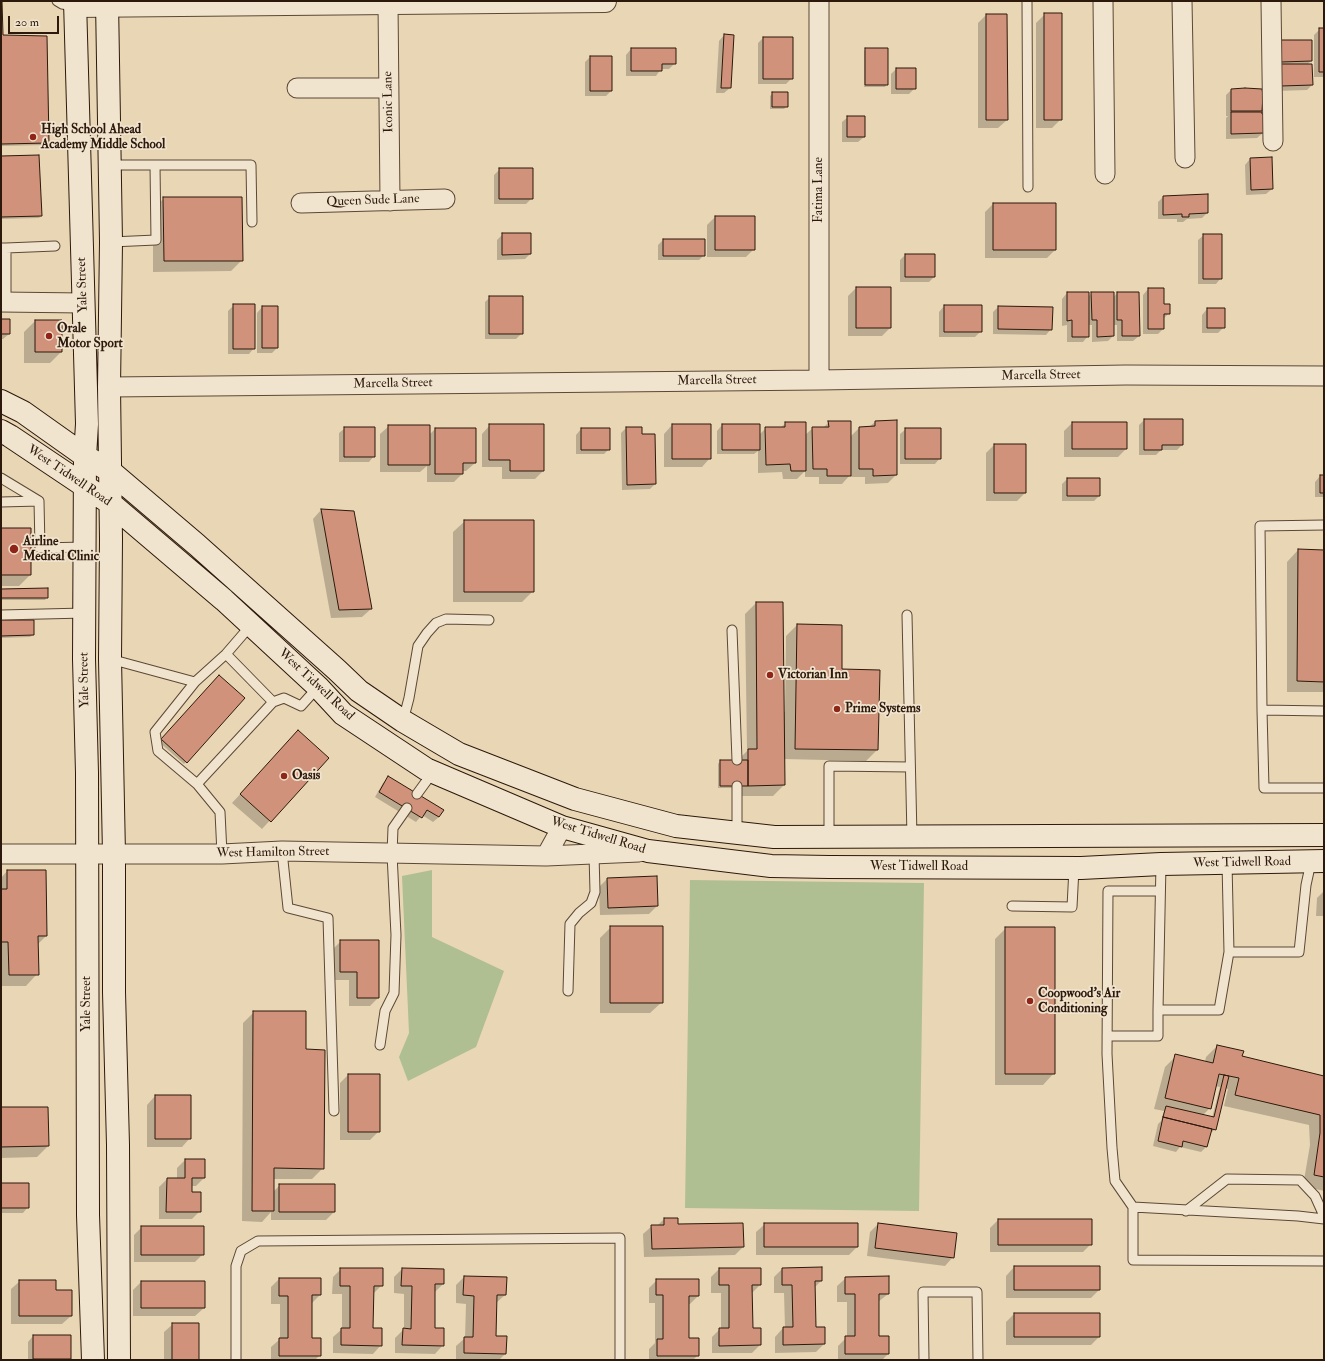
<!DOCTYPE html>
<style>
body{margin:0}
#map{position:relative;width:1325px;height:1361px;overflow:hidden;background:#e9d6b5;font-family:"IM FELL Double Pica",serif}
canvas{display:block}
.frame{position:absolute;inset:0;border:2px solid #2c190b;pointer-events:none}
.scale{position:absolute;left:8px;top:16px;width:51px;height:18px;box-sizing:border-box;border:2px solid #2c190b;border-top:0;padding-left:5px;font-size:12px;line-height:14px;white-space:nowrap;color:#2c190b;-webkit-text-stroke:3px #f1e4cf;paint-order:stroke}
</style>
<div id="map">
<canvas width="1325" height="1361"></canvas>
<div class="frame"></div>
<div class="scale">20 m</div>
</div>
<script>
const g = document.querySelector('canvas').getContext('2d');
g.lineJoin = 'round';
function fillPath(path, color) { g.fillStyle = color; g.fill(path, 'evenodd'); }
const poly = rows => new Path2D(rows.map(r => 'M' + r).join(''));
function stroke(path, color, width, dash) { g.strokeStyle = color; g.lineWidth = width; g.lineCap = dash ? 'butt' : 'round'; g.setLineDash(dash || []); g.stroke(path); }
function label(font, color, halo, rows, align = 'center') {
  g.font = font + ' "IM FELL Double Pica",serif'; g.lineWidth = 3.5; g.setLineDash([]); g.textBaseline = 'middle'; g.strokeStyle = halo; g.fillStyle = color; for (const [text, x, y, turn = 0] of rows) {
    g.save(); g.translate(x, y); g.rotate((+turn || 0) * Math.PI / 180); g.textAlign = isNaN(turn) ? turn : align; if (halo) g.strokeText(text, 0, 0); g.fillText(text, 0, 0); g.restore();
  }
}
fillPath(poly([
 [432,870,432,937,504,971,476,1047,408,1081,399,1057,409,1033,402,876],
 [690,880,924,883,919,1211,685,1208]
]), '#b0bf92');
fillPath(poly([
 [1,1,2,36,48,143,45,145,1,146],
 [1045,14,1061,119,1052,128,1036,128,1036,23],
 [986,15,1006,15,1007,120,998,128,978,128,978,23],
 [1320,29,1324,29,1324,77,1314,77,1314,35],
 [724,35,732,36,730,88,724,93,716,93,719,41],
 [763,38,792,78,786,84,758,84,758,43],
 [631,49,675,63,669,69,661,69,656,76,626,76,626,55],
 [866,49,887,84,885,87,864,87,864,51],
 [1276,51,1311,61,1307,65,1312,85,1307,90,1276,91],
 [590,57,611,91,606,96,585,96,585,62],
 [896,69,915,88,909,94,891,94,891,74],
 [1231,90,1261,110,1259,113,1263,133,1257,138,1226,139,1226,118,1228,116,1226,116,1226,95],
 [773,93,787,106,784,109,770,109,770,96],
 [848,117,864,137,858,142,842,142,842,122],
 [1,157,41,216,39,218,1,219],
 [1271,158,1272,189,1266,194,1246,195,1245,165,1250,159],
 [500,169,532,198,526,204,494,204,494,175],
 [1163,197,1207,213,1202,218,1187,219,1183,222,1177,222,1177,219,1158,219,1158,202],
 [164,198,242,260,231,271,153,272,153,210],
 [993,204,1055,250,1047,258,985,258,985,212],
 [715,217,754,249,746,257,707,257,707,225],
 [503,234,530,254,525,259,497,260,497,240],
 [1204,235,1221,278,1216,284,1198,284,1198,240],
 [663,240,704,255,699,260,658,260,658,245],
 [905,255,934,255,934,277,929,282,900,282,900,260],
 [856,288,890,328,882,336,848,336,848,296],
 [1148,289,1163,305,1169,313,1163,319,1163,329,1158,334,1143,334,1143,295],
 [1067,293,1088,297,1092,293,1113,298,1117,293,1139,336,1133,341,1117,341,1117,325,1113,325,1113,336,1108,341,1092,342,1092,325,1088,325,1088,336,1083,342,1067,342,1067,325,1062,326,1062,299],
 [490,297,522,333,516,339,485,339,485,302],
 [234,305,254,348,249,354,228,354,228,311],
 [944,306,981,331,975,337,939,337,939,312],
 [262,307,277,348,272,353,257,353,257,313],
 [998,307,1051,329,1046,335,993,334,993,312],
 [1207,309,1224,309,1224,327,1218,333,1202,333,1202,315],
 [1,320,9,334,3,339,1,339],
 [35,321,61,352,50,363,24,363,24,332],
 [1144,420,1182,420,1182,445,1177,450,1161,450,1156,455,1139,455,1139,425],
 [896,421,896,475,888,483,865,484,865,477,851,477,851,474,842,484,819,484,819,477,805,477,805,471,797,479,783,479,782,472,758,473,758,451,754,454,717,454,717,431,722,425,759,435,766,428,780,428,786,423,805,435,813,428,823,428,829,422,850,437,859,428,869,427,875,422],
 [1072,423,1126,449,1118,457,1064,457,1064,431],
 [490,425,543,425,543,471,535,479,502,479,502,467,482,467,482,434],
 [672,425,710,458,702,467,664,467,664,434],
 [389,426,429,435,435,429,475,463,466,471,462,471,462,474,454,482,427,482,427,466,420,472,380,472,380,434],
 [345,428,374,456,369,462,339,462,339,433],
 [626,428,642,435,655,484,650,489,622,490,621,433],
 [581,429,609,449,604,454,576,454,576,435],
 [906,429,940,458,935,464,900,464,900,434],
 [994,445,1025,493,1017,501,986,501,986,453],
 [1320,476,1324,476,1324,497,1315,497,1315,482],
 [1067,479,1099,496,1094,501,1062,501,1062,484],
 [321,510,371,609,362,617,331,618,313,519],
 [465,521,533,591,522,602,453,602,453,532],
 [1,529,30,575,19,586,1,586],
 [1298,550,1324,551,1324,692,1287,692,1287,562],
 [1,590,47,597,45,600,1,600],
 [756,603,783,712,785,712,786,636,797,625,841,670,877,750,866,761,784,759,784,785,773,796,737,796,737,788,718,788,718,764,720,761,737,761,747,751,745,614],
 [1,621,33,635,30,637,1,638],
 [219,676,244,698,184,764,159,742],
 [290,740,328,758,262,829,232,803],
 [389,777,439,817,433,822,422,815,416,822,375,797,383,783],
 [7,871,46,936,37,945,37,974,26,986,1,986,1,878],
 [607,879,657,906,649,914,600,915,599,887],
 [1324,891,1324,916,1316,916,1317,898],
 [611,927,662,1002,650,1013,600,1013,600,938],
 [1006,928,1054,1073,1043,1085,995,1085,995,939],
 [341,941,378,998,370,1006,349,1006,349,980,333,980,333,949],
 [254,1012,305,1050,323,1168,312,1179,273,1179,273,1192,280,1185,334,1212,326,1220,271,1220,271,1212,262,1222,242,1221,243,1023],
 [1217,1046,1241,1057,1324,1077,1324,1191,1303,1186,1310,1145,1309,1125,1224,1106,1228,1089,1225,1088,1215,1129,1212,1132,1210,1131,1206,1147,1201,1152,1180,1147,1176,1152,1153,1146,1158,1124,1161,1121,1164,1111,1154,1109,1165,1067,1176,1056,1205,1062,1206,1057],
 [1215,1086,1220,1087,1212,1118,1202,1116,1210,1108],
 [348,1075,379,1131,370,1140,340,1140,340,1083],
 [155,1096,190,1138,182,1147,147,1147,147,1105],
 [1,1108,48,1146,37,1157,1,1158],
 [185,1160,204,1178,196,1186,191,1186,191,1193,200,1211,192,1219,159,1219,159,1187,167,1179,177,1179,177,1168],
 [1,1184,28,1207,23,1213,1,1213],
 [664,1219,743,1247,735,1255,644,1257,643,1234,652,1226,657,1226],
 [998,1220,1091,1244,1083,1252,990,1252,990,1228],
 [765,1224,857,1247,849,1255,756,1255,756,1232],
 [878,1224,953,1257,945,1266,867,1256,870,1232],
 [142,1227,203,1254,195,1262,134,1262,134,1235],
 [1014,1267,1099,1290,1091,1298,1006,1298,1006,1276],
 [341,1269,382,1285,374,1293,372,1329,381,1345,373,1354,333,1353,333,1337,342,1329,342,1294,332,1294,333,1277],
 [402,1269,443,1284,434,1293,434,1330,443,1345,435,1354,395,1353,395,1338,404,1329,404,1294,394,1293,394,1277],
 [719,1269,760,1285,752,1293,752,1329,760,1345,752,1353,712,1353,712,1337,720,1329,721,1329,721,1293,711,1293,711,1277],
 [782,1269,821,1281,814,1288,815,1328,824,1344,816,1352,775,1353,775,1337,783,1328,785,1328,784,1293,774,1293,774,1277],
 [464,1277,506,1278,505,1295,496,1303,495,1337,505,1354,499,1360,456,1360,456,1346,465,1338,466,1304,456,1303,456,1285],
 [846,1278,888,1294,878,1302,878,1337,888,1354,882,1360,838,1360,838,1346,847,1337,847,1302,837,1302,837,1286],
 [279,1279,320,1279,320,1295,312,1303,311,1339,320,1355,315,1360,271,1360,271,1347,280,1339,280,1304,271,1304,271,1287],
 [657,1280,698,1296,690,1304,688,1304,688,1339,698,1355,693,1360,649,1360,649,1349,655,1343,655,1303,649,1303,649,1288],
 [20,1281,55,1291,71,1316,62,1324,11,1324,11,1289],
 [141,1282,204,1308,195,1316,133,1316,133,1290],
 [1014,1314,1099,1337,1091,1345,1006,1345,1006,1322],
 [173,1324,198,1360,164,1360,164,1332],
 [33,1336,70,1359,69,1360,28,1360,28,1342]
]), '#0003');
const building = poly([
 [1,1,2,1,3,35,47,36,49,143,1,144,1,1],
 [1044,13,1062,13,1062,120,1044,120,1044,13],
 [986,14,1007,14,1008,120,986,120,986,14],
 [1319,28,1324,28,1324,72,1319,72,1319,28],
 [724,34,734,35,731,88,721,88,724,34],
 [763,37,793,37,793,79,763,79,763,37],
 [1280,40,1312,40,1312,61,1281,62,1280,40],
 [631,48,676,48,676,64,662,64,662,71,631,71,631,48],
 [865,48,888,48,888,85,865,85,865,48],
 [590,56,612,56,612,91,590,91,590,56],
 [1281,64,1312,64,1313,85,1281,86,1281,64],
 [896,68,916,68,916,89,896,89,896,68],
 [1245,88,1262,89,1263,95,1262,111,1231,111,1231,89,1245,88],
 [772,92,788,92,788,107,772,107,772,92],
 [1231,112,1262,112,1262,114,1264,114,1264,133,1231,134,1231,112],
 [847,116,865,116,865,137,847,137,847,116],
 [39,155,42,216,1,217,1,156,39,155],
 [1272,157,1273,189,1251,190,1250,158,1272,157],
 [499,168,533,168,533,199,499,199,499,168],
 [1208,194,1208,213,1189,214,1189,217,1182,217,1182,214,1163,215,1163,196,1208,194],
 [163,197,242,197,243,261,164,261,163,197],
 [993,203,1056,203,1056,250,993,250,993,203],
 [715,216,755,216,755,250,715,250,715,216],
 [502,233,531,233,531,254,502,255,502,233],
 [1203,234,1222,234,1222,279,1203,279,1203,234],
 [663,239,705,239,705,256,663,256,663,239],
 [905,254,935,254,935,277,905,277,905,254],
 [856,287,891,287,891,328,856,328,856,287],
 [1148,288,1164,288,1164,304,1170,304,1170,314,1164,314,1164,329,1148,329,1148,288],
 [1067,292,1089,292,1089,337,1072,337,1072,320,1067,321,1067,292],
 [1091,292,1114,292,1114,336,1097,337,1097,320,1092,320,1091,292],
 [1117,292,1139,292,1140,336,1122,336,1122,320,1117,320,1117,292],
 [489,296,523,296,523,334,489,334,489,296],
 [233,304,255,304,255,349,233,349,233,304],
 [944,305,982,305,982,332,944,332,944,305],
 [262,306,278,306,278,348,262,348,262,306],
 [998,306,1053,307,1052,330,998,329,998,306],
 [1207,308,1225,308,1225,328,1207,328,1207,308],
 [1,319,10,319,10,334,1,334,1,319],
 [35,320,62,320,62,352,35,352,35,320],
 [1144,419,1183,419,1183,445,1162,445,1162,450,1144,450,1144,419],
 [897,420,897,475,873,476,873,469,859,469,859,427,875,426,875,421,897,420],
 [828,421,851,421,851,476,827,476,827,469,813,469,812,427,829,427,828,421],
 [785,422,806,422,806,471,791,471,790,464,766,465,765,427,785,427,785,422],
 [1072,422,1127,422,1127,449,1072,449,1072,422],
 [489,424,544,424,544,471,510,471,510,460,489,460,489,424],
 [672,424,711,424,711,459,672,459,672,424],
 [722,424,760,424,760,450,722,450,722,424],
 [388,425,430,425,430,465,388,465,388,425],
 [344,427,375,427,375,457,344,457,344,427],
 [626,427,642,427,642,434,655,434,656,484,627,485,626,427],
 [435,428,476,428,476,463,463,463,463,474,435,474,435,428],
 [581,428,610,428,610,450,581,450,581,428],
 [905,428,941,428,941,459,905,459,905,428],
 [994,444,1026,444,1026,493,994,493,994,444],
 [1320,475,1324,475,1324,493,1320,493,1320,475],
 [1067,478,1100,478,1100,496,1067,496,1067,478],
 [321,509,354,511,372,609,339,610,321,509],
 [464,520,534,520,534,592,464,592,464,520],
 [1,528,31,528,31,575,1,575,1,528],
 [1298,549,1324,550,1324,682,1297,681,1298,549],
 [48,588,48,598,1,598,1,589,48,588],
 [756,602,783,602,785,785,748,786,748,749,757,749,756,602],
 [1,620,34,620,34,635,1,636,1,620],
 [797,624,842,625,842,669,880,670,878,750,795,749,797,624],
 [219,675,245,698,187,763,161,739,219,675],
 [298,730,329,758,271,822,240,794,298,730],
 [720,760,748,760,748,786,720,786,720,760],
 [388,776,444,810,439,817,427,810,422,818,379,792,388,776],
 [7,870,46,870,47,936,38,936,39,975,9,975,8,942,1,942,1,889,7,889,7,870],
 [657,876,658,906,608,908,607,878,657,876],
 [610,926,663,926,663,1003,610,1003,610,926],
 [1005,927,1055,927,1055,1074,1005,1074,1005,927],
 [340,940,379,940,379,998,357,998,357,972,340,972,340,940],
 [253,1011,306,1011,306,1049,325,1050,324,1169,274,1168,274,1211,252,1211,253,1011],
 [1217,1045,1244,1051,1242,1056,1324,1076,1324,1177,1314,1175,1320,1133,1320,1115,1235,1095,1239,1078,1219,1074,1211,1109,1165,1098,1175,1054,1213,1063,1217,1045],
 [348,1074,380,1074,380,1132,348,1132,348,1074],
 [1224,1075,1229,1076,1216,1130,1163,1117,1166,1106,1214,1117,1224,1075],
 [155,1095,191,1095,191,1139,155,1139,155,1095],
 [1,1107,48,1107,49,1146,1,1147,1,1107],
 [1163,1117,1212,1129,1207,1147,1183,1141,1182,1147,1158,1141,1163,1117],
 [185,1159,205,1159,205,1178,192,1178,192,1192,201,1192,201,1212,166,1212,167,1178,185,1178,185,1159],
 [1,1183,29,1183,29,1208,1,1208,1,1183],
 [279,1184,335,1184,335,1212,279,1212,279,1184],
 [664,1218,678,1218,678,1224,743,1223,744,1247,652,1249,651,1225,664,1225,664,1218],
 [998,1219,1092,1219,1092,1245,998,1245,998,1219],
 [764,1223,858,1223,858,1247,764,1247,764,1223],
 [878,1223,957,1233,954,1258,875,1248,878,1223],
 [141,1226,204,1226,204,1255,141,1255,141,1226],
 [1014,1266,1100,1266,1100,1290,1014,1290,1014,1266],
 [822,1267,822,1281,815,1281,816,1327,825,1327,825,1344,783,1345,783,1327,793,1327,792,1285,782,1285,782,1268,822,1267],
 [340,1268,383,1268,383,1286,374,1286,373,1328,382,1328,382,1346,341,1345,341,1328,350,1328,350,1286,340,1286,340,1268],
 [402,1268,444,1269,444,1284,435,1284,435,1328,444,1328,444,1346,402,1345,403,1328,411,1329,412,1286,401,1286,402,1268],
 [719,1268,761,1268,761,1285,752,1285,753,1328,761,1328,761,1345,719,1346,719,1328,729,1328,729,1285,719,1285,719,1268],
 [464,1276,507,1277,506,1295,497,1295,496,1336,507,1336,506,1354,464,1353,464,1337,473,1337,474,1296,463,1295,464,1276],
 [889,1276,889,1294,879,1294,879,1336,889,1336,889,1354,845,1354,845,1336,855,1336,855,1294,845,1294,845,1277,889,1276],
 [279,1278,321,1278,321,1295,312,1295,312,1338,321,1338,321,1356,279,1356,279,1338,288,1338,288,1296,279,1296,279,1278],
 [656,1279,699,1279,699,1296,689,1296,689,1338,699,1338,699,1356,657,1356,657,1339,663,1339,663,1295,656,1295,656,1279],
 [19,1280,56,1280,56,1290,72,1290,72,1316,19,1316,19,1280],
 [141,1281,205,1281,205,1308,141,1308,141,1281],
 [1014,1313,1100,1313,1100,1337,1014,1337,1014,1313],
 [172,1323,199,1323,199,1360,172,1360,172,1323],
 [33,1335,71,1335,71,1359,33,1359,33,1335]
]);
fillPath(building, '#d1927b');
stroke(building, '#2c190b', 1);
const service = poly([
 [57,1,62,4,75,6],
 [1027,1,1028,187],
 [109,165,251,165,252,222],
 [111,242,156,240,155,165],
 [1,248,6,248,6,302],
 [6,248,55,246],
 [1,478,39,501,1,502],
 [39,501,40,548,85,547],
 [1324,525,1260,526,1262,710,1324,711],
 [1,615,85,613],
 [907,615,912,837],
 [251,625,226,654,195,682,155,732,158,751,197,784,273,702,284,698,301,706,318,687],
 [732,630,737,760],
 [226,654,273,702],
 [110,659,195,682],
 [1262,710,1264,788,1324,788],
 [403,721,409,698,418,646,427,633,436,623,446,619,489,620],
 [197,784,220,812,222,854],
 [737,786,737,832],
 [417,794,433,772],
 [829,837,829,766,910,767],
 [282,851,288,908,328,918,334,1111],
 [1227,863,1229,952,1299,952,1306,885,1311,862],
 [1161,864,1158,1010,1219,1010,1229,952],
 [1160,891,1108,891,1107,1054,1112,1148,1115,1181,1133,1207,1133,1260,1324,1261],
 [1012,906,1072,907,1074,868],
 [568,991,570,924,579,913,591,903,595,892,594,854],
 [1107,1036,1158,1036,1158,1010],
 [380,1045,385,1011,394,993,396,935,392,854,393,828,407,808],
 [1133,1207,1298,1216,1324,1219],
 [1186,1211,1227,1179,1300,1180,1315,1196,1324,1216],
 [236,1360,236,1266,241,1251,258,1241,620,1238,620,1360],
 [924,1360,923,1292,977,1292,978,1360]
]);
const minor = poly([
 [819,1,819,380],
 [1103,1,1105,174],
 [1182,1,1185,158],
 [1271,1,1273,141],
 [388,3,390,201],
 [297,88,389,88],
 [301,203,445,199],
 [1,302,83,303],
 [109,387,819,380,1126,375,1324,376],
 [1,854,222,854,282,851,546,856,639,852],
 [546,856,562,827]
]);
const tertiary = poly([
 [75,6,605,1]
]);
const secondary = poly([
 [75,1,87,424,85,456,84,659,87,773,88,1215,93,1360],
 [107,1,111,242,109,387,111,539,110,659,114,854,114,992,118,1145,119,1360],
 [1,401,23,412,85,456,110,471,197,545,337,670,359,691,403,721,459,754,575,799,676,826,774,837,1324,835],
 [1,431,10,436,110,503,224,600,318,687,343,714,426,769,562,827,648,851,771,866,829,867,1081,868,1161,864,1324,861]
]);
stroke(service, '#5b4836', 11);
stroke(minor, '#5b4836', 21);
stroke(tertiary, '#5b4836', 24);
stroke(secondary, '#2c190b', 24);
stroke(service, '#f1e4cf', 9);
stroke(minor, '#f1e4cf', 19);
stroke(tertiary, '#f1e4cf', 22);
stroke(secondary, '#f1e4cf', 22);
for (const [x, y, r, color] of [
 [33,137,4,"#8f2418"],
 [49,336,4,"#8f2418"],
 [14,549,5,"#8f2418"],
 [770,675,4,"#8f2418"],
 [837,709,4,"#8f2418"],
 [284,776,4,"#8f2418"],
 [1030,1001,4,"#8f2418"]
]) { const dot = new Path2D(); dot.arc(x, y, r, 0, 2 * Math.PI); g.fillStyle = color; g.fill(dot); stroke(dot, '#f1e4cf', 1.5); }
label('13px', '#2c190b', '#f1e4cf', [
 ["Iconic Lane",389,102,-91],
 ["Fatima Lane",819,190,-90],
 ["Queen Sude Lane",373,201,-2],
 ["Yale Street",83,285,-92],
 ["Marcella Street",1041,376,-1],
 ["Marcella Street",717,381,-1],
 ["Marcella Street",393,384,-1],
 ["West Tidwell Road",69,476,34],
 ["Yale Street",85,680,-91],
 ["West Tidwell Road",316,685,43],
 ["West Tidwell Road",598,836,17],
 ["West Hamilton Street",273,853,-1],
 ["West Tidwell Road",1242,863,-1],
 ["West Tidwell Road",919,867],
 ["Yale Street",87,1004,-90]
]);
label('bold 13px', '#2c190b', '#f1e4cf', [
 ["High School Ahead",41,130],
 ["Academy Middle School",41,145],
 ["Orale",57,329],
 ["Motor Sport",57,344],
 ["Airline",23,542],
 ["Medical Clinic",23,557],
 ["Victorian Inn",778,675],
 ["Prime Systems",845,709],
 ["Oasis",292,776],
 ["Coopwood's Air",1038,994],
 ["Conditioning",1038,1009]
], 'left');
</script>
